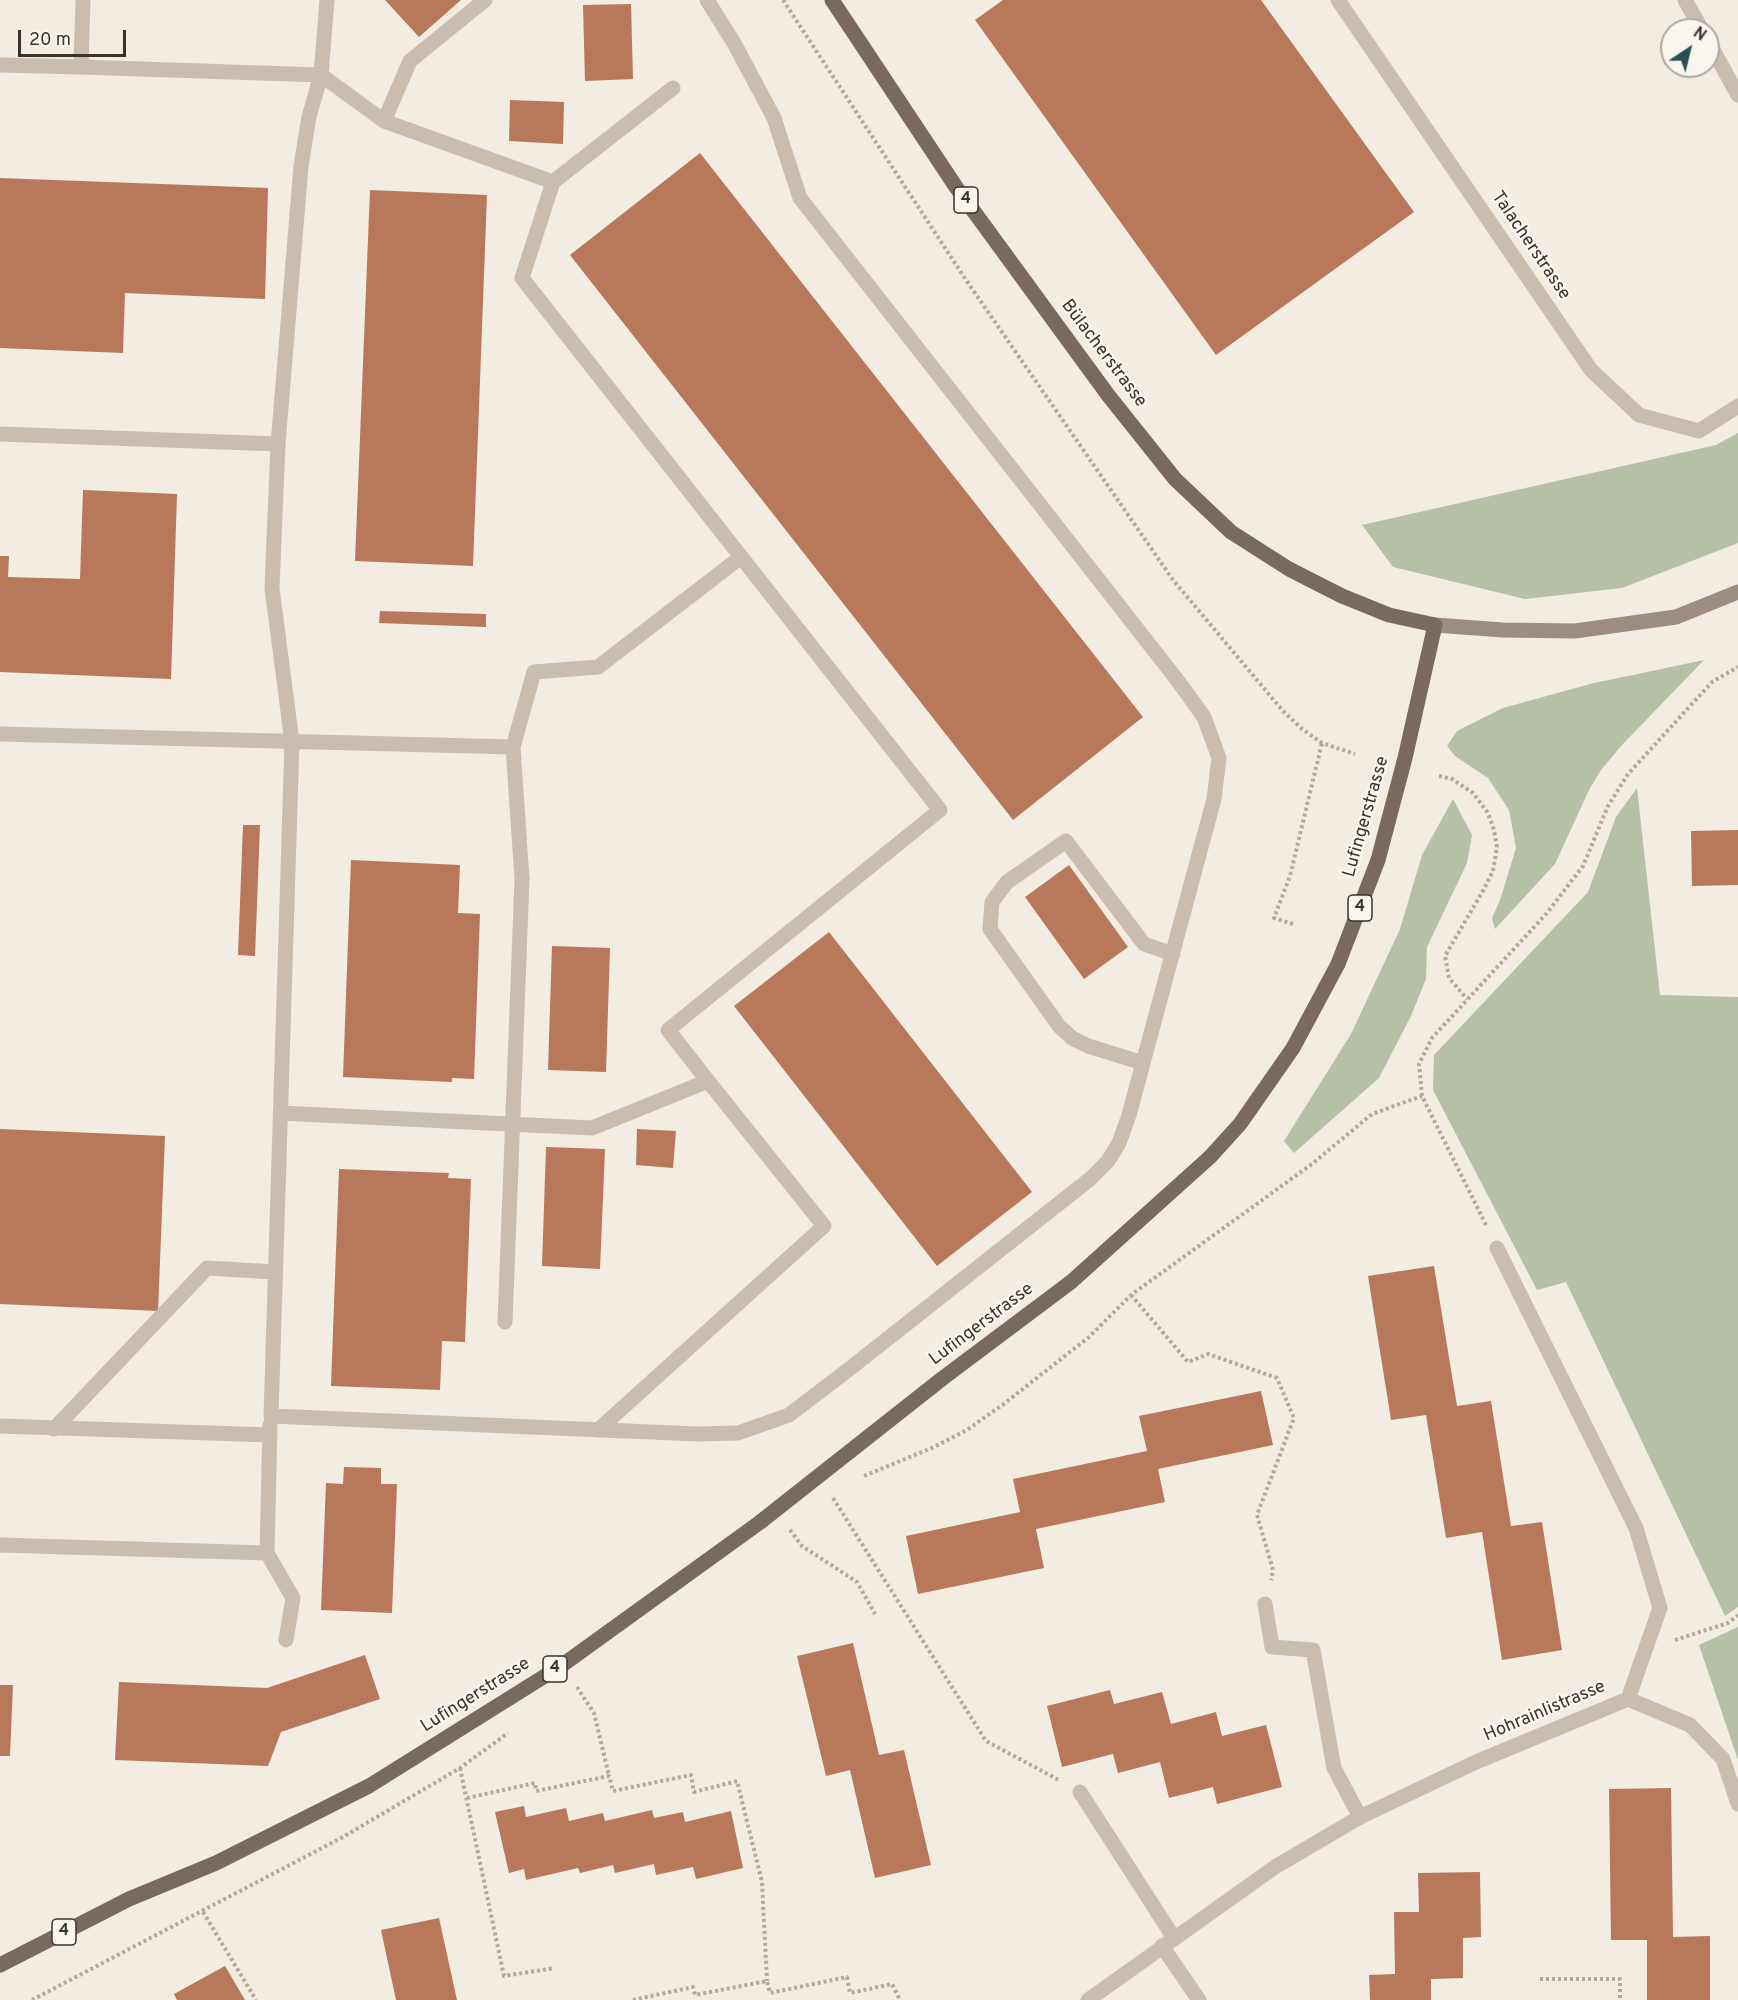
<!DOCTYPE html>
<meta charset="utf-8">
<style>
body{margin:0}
#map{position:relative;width:1738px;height:2000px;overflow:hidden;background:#f2ece3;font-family:Overpass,sans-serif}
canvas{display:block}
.north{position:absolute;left:1660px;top:18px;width:60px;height:60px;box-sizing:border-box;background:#f9f6f0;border:2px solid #aca8a2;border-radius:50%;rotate:35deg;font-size:16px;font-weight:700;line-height:24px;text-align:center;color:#39322d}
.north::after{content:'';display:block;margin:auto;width:21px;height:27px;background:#275056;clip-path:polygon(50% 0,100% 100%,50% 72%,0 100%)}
.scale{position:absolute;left:18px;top:30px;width:108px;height:27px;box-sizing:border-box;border:3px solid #39322d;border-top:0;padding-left:8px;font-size:18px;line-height:21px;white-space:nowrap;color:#39322d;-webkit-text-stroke:4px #f9f6f0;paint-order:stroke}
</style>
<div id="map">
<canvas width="1738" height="2000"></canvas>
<div class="north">N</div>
<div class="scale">20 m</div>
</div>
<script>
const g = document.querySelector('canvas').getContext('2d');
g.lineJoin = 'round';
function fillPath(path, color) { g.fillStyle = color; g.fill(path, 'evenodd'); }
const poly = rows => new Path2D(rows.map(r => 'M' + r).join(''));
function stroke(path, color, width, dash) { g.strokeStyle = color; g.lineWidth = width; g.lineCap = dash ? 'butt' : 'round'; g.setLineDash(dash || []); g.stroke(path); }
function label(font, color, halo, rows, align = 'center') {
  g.font = font + ' Overpass,sans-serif'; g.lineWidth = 4.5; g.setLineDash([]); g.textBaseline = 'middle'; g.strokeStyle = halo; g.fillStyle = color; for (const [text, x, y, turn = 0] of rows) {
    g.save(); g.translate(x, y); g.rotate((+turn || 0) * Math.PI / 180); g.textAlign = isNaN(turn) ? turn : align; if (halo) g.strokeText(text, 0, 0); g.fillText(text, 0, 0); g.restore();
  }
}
fillPath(poly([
 [1738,433,1738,543,1622,588,1525,599,1393,567,1362,525,1716,445],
 [1704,660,1622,745,1601,770,1589,790,1555,864,1495,929,1492,918,1500,900,1516,848,1509,810,1488,778,1455,756,1447,746,1457,731,1503,708,1590,684],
 [1637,788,1660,995,1738,997,1738,1607,1725,1616,1566,1282,1537,1290,1433,1090,1434,1055,1588,892,1616,817],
 [1453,799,1472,835,1467,863,1427,947,1426,979,1411,1016,1379,1078,1294,1153,1284,1141,1351,1034,1400,929,1422,855],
 [1738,1627,1738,1760,1699,1645]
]), '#b5c0a4');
fillPath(poly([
 [385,0,461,0,419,37],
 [1003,0,1261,0,1414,212,1216,355,975,20],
 [631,4,633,79,585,81,583,5],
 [510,100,564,102,563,144,509,141],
 [700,153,1143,717,1013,820,570,255],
 [0,178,268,188,265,299,125,293,123,353,0,348],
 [370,190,487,195,473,566,355,561],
 [83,490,177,494,171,679,0,672,0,556,9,556,8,577,80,579],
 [380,611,486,614,486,627,379,623],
 [243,825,260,825,255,956,238,955],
 [1738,830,1738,885,1692,886,1691,831],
 [351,860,460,865,458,913,480,914,474,1079,452,1078,452,1082,343,1077],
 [1069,865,1128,947,1084,979,1025,897],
 [829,932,1032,1192,937,1266,734,1006],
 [552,946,610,948,606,1072,548,1070],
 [0,1129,165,1136,158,1311,0,1304],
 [637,1129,676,1131,673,1168,636,1165],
 [546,1147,605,1149,600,1269,542,1266],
 [339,1169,449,1173,448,1178,471,1179,465,1342,442,1341,440,1390,331,1386],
 [1434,1266,1457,1406,1491,1401,1511,1526,1542,1522,1562,1650,1502,1660,1482,1532,1446,1538,1426,1415,1391,1420,1368,1276],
 [1261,1391,1273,1445,1158,1469,1165,1502,1036,1529,1044,1568,918,1594,906,1536,1020,1512,1013,1479,1147,1451,1139,1416],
 [344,1467,381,1468,381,1484,397,1484,392,1613,321,1610,326,1483,343,1484],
 [853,1643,879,1755,904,1750,931,1865,875,1878,850,1770,826,1776,797,1656],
 [365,1655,380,1699,281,1732,268,1766,115,1760,119,1682,267,1688],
 [0,1685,13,1685,10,1756,0,1756],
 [1110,1690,1114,1704,1162,1692,1171,1724,1216,1712,1222,1736,1266,1725,1282,1787,1217,1804,1213,1787,1169,1798,1160,1762,1118,1773,1113,1754,1062,1767,1047,1706],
 [1671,1788,1673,1937,1710,1936,1710,2000,1647,2000,1647,1940,1611,1940,1609,1789],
 [524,1806,526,1817,566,1808,569,1821,603,1813,605,1821,652,1810,654,1818,683,1812,685,1822,731,1811,743,1868,696,1879,693,1867,656,1875,654,1864,615,1873,613,1865,580,1873,578,1868,526,1880,524,1869,509,1873,495,1812],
 [1480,1872,1481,1937,1463,1938,1463,1978,1431,1979,1431,2000,1370,2000,1369,1975,1395,1974,1394,1912,1419,1912,1418,1873],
 [439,1918,457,2000,396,2000,381,1930],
 [225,1966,245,2000,177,2000,174,1994]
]), '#b8785a');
stroke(poly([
 [783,0,966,280,1173,580,1283,711,1302,729,1322,743,1355,754],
 [1439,776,1452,779,1473,793,1488,813,1494,830,1497,847,1493,871,1484,889,1445,956,1449,978,1467,999],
 [1293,924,1274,918,1290,876,1322,743],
 [1486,1225,1422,1096,1419,1064,1432,1038,1547,913,1583,866,1608,806,1628,774,1712,682,1738,667],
 [1131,1295,1188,1362,1208,1354,1277,1378,1294,1418,1257,1515,1273,1570,1271,1580],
 [864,1476,934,1447,967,1430,1005,1403,1089,1337,1131,1295,1312,1164,1372,1114,1422,1096],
 [833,1498,986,1741,1059,1780],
 [790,1530,802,1546,857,1582,875,1614],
 [1675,1640,1728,1623,1738,1615],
 [577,1687,594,1713,609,1776],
 [460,1768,504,1976,555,1968],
 [467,1798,535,1783,536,1791,609,1776,613,1791,691,1775,694,1792,737,1781,762,1882,767,1981],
 [203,1912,256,2000],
 [1540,1979,1620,1979,1620,2000],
 [32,2000,343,1837,460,1768,508,1733],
 [633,2000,693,1987,695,1995,767,1981,770,1993,847,1977,850,1993,892,1984,900,2000]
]), '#b5a79a', 4, [3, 3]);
stroke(poly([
 [327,0,321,75,309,117,301,166,278,444,272,588,292,742,271,1416,698,1434,738,1433,789,1415,848,1370,1090,1179,1108,1161,1119,1143,1129,1115,1214,799,1219,758,1204,717,1178,681,800,198,774,118,734,43,707,0],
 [0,65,81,67,83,0],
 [81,67,321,75,384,121,553,182,673,88],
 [384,121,410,61,485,0],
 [0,434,278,444],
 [0,734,513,747],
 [1143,1063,1088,1046,1072,1038,1059,1026,990,929,992,902,1007,882,1066,841,1144,944,1173,954],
 [280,1113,592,1128,708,1081,668,1030,940,810,522,278,553,182],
 [505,1322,522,879,513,747,534,672,598,667,741,557],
 [270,1425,267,1553,293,1598,286,1640],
 [0,1426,270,1435],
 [54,1429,207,1268,275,1272],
 [598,1430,824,1226,708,1081],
 [0,1545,267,1553],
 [1265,1604,1272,1647,1313,1650,1334,1768,1360,1817],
 [1080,1792,1174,1938],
 [1162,1946,1199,2000]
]), '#c9bdb0', 15);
stroke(poly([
 [1338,0,1591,370,1639,415,1699,431,1738,406],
 [1685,0,1702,30],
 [1708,41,1738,95],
 [1628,1699,1690,1725,1723,1759,1738,1804],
 [1088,2000,1275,1867,1360,1817,1476,1762,1628,1699,1660,1608,1636,1528,1497,1248]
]), '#c9bdb0', 15);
stroke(poly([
 [1435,625,1503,630,1575,631,1676,617,1738,592]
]), '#9d8d81', 15);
stroke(poly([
 [0,1965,129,1899,216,1863,369,1786,561,1666,759,1523,943,1378,1071,1282,1210,1157,1240,1124,1293,1048,1338,964,1378,860,1405,758,1435,625,1389,615,1342,596,1289,569,1231,532,1175,479,1108,395,956,187,832,0]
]), '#796a60', 15);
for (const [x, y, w] of [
 [966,200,24],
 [1360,908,24],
 [555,1669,24],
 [64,1932,24]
]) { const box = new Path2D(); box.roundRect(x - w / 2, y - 13, w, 26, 4.5); g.fillStyle = '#f9f6f0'; g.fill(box); stroke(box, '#39322d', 1.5); }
label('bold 16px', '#39322d', null, [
 ["4",966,200],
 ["4",1360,908],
 ["4",555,1669],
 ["4",64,1932]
]);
label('18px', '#39322d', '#f9f6f0', [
 ["Talacherstrasse",1530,246,56],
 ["Bülacherstrasse",1103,354,53],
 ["Lufingerstrasse",1367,817,-74],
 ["Lufingerstrasse",982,1325,-37],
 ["Lufingerstrasse",476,1696,-32],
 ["Hohrainlistrasse",1545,1712,-23]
]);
</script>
